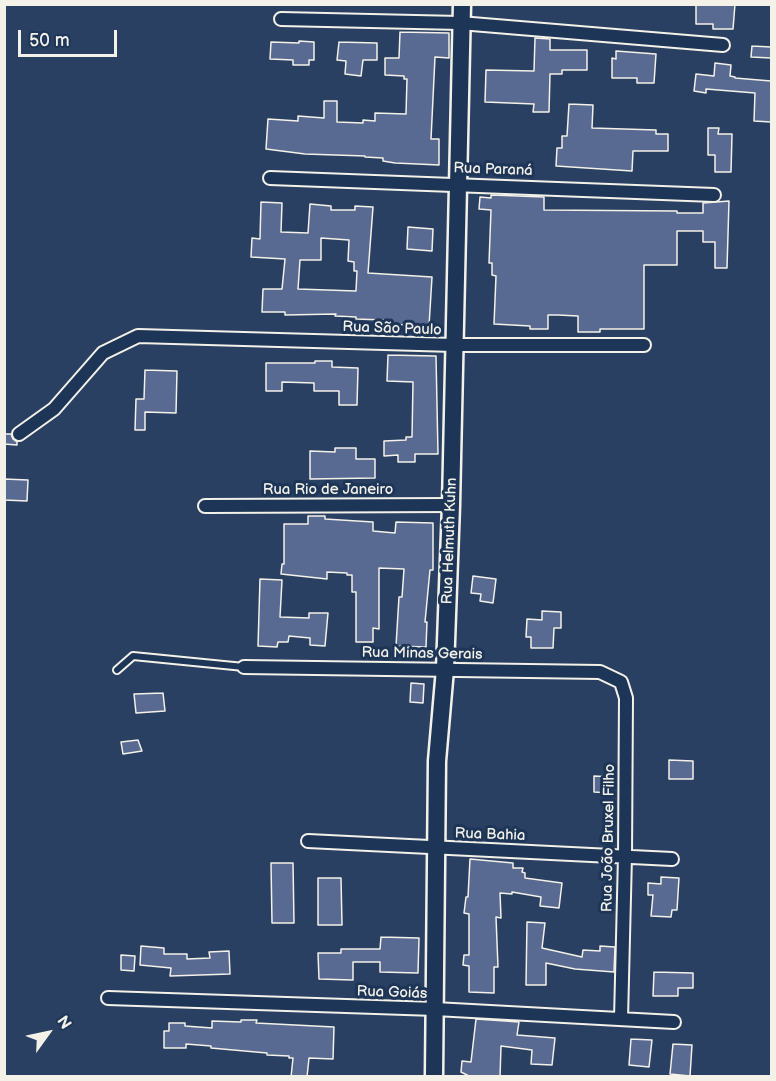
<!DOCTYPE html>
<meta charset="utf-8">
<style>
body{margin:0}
#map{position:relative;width:776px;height:1081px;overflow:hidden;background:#294063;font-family:"Balsamiq Sans",sans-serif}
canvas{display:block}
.frame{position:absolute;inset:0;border:6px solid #f4f1e8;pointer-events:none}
.north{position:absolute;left:18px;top:1003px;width:60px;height:60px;-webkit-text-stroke:4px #1d3557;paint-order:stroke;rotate:57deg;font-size:16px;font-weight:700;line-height:24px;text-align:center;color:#f4f1e8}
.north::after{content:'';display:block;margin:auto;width:21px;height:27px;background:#f4f1e8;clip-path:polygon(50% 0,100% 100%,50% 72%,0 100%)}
.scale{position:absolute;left:18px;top:30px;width:99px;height:27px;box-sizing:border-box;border:3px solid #f4f1e8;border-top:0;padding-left:8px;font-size:18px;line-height:21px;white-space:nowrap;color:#f4f1e8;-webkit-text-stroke:4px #1d3557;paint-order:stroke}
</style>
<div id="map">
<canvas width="776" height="1081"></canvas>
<div class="frame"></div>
<div class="north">N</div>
<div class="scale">50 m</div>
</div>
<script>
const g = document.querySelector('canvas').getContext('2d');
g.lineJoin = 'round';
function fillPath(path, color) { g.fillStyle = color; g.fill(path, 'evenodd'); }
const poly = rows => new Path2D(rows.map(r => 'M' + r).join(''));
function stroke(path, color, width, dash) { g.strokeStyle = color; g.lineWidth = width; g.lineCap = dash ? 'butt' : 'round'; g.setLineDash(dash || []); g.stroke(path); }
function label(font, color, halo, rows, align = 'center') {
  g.font = font + ' "Balsamiq Sans",sans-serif'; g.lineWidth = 6; g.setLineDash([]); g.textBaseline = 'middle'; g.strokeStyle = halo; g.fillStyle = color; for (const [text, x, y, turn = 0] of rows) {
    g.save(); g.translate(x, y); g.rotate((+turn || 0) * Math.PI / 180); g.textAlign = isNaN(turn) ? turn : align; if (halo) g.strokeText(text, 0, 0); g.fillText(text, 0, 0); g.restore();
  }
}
const building = poly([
 [696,4,735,4,733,29,713,29,713,24,696,24,696,4],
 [400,32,449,33,449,58,435,57,431,139,439,139,439,165,395,163,383,161,383,158,365,157,365,156,305,154,266,149,268,119,298,121,298,116,324,118,324,101,337,101,337,122,363,123,363,120,375,121,375,113,406,114,407,79,404,79,404,76,385,75,385,58,399,58,400,32],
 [535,38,550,39,550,50,587,50,587,70,562,70,562,74,550,74,549,112,533,112,534,104,485,102,486,70,534,71,535,38],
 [299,41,314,42,314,60,309,60,309,65,293,65,293,60,270,59,271,42,299,43,299,41],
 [339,42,377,43,377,60,363,60,361,76,345,74,346,61,337,60,339,42],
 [752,46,771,47,771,58,751,57,752,46],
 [616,51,656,54,654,83,637,83,637,78,612,78,612,58,616,59,616,51],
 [715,63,731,65,730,76,735,77,735,78,771,81,771,122,754,121,755,93,706,89,706,93,694,91,696,74,714,76,715,63],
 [569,104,593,105,592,128,656,130,656,134,668,134,668,151,633,151,632,171,556,166,557,148,562,148,562,136,567,136,569,104],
 [708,128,719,128,718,134,732,134,731,172,715,172,715,155,708,155,708,128],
 [491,195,544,197,544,210,677,211,677,213,703,213,703,203,729,201,727,268,715,268,715,242,703,242,703,231,677,231,677,265,644,265,644,329,600,329,600,332,578,332,578,316,558,315,548,315,548,329,530,329,530,326,494,324,496,276,492,275,492,263,489,263,491,210,479,209,480,197,491,198,491,195],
 [261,202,282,203,281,232,308,233,310,204,331,206,331,210,355,210,355,206,373,207,368,273,432,277,429,326,384,324,384,320,356,319,356,317,335,316,336,314,285,315,285,312,262,312,263,289,282,289,285,259,251,257,252,238,260,239,261,202],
 [321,238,349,240,348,261,354,262,354,271,357,271,356,291,298,289,300,260,321,260,321,238],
 [408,227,433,229,432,251,407,249,408,227],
 [388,355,436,356,438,454,415,454,415,462,398,462,398,455,384,456,384,441,406,440,406,437,412,437,413,382,387,381,388,355],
 [315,361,332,361,332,367,358,368,357,405,339,405,339,391,314,391,314,383,282,382,282,391,266,391,266,363,315,363,315,361],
 [145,370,177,371,176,413,145,412,145,430,135,430,136,399,144,399,145,370],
 [4,434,11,434,13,439,17,442,17,445,4,444,4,434],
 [335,448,356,448,356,459,375,459,375,478,310,479,310,451,335,452,335,448],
 [4,479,28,480,27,501,4,500,4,479],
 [308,516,325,516,325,519,373,522,373,531,395,533,396,522,433,523,433,570,430,570,425,622,427,622,426,647,396,646,399,597,402,597,404,569,379,568,379,629,373,628,373,642,356,642,356,592,352,592,352,575,347,575,347,573,327,572,327,579,281,574,282,564,284,564,284,524,308,524,308,516],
 [473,576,496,579,493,603,480,601,481,594,471,593,473,576],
 [260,579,282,580,280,617,309,618,309,613,328,613,325,646,310,645,310,638,289,636,288,642,278,642,277,647,258,646,260,579],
 [542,611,561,612,561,628,554,628,553,648,531,648,531,637,526,637,527,619,542,620,542,611],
 [411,683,424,684,423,703,410,702,411,683],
 [163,693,165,711,136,713,134,694,163,693],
 [138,740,142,751,123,754,121,742,138,740],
 [669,760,693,761,693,779,669,779,669,760],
 [594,776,612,777,611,793,594,792,594,776],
 [470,859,513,863,513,868,523,868,522,872,525,873,525,878,562,883,559,908,540,906,541,897,512,892,512,894,500,893,501,918,496,917,498,967,494,967,494,993,469,992,469,966,463,965,464,955,469,955,469,914,464,913,466,897,468,897,470,859],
 [271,863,293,863,294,923,272,923,271,863],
 [661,877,679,878,677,910,672,910,671,917,651,916,653,895,648,895,648,883,661,884,661,877],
 [318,878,341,878,342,925,318,925,318,878],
 [527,922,545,923,542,948,582,957,583,950,600,951,600,946,615,947,614,972,575,969,546,963,546,985,526,985,527,922],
 [381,937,419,938,418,973,380,972,380,962,353,962,353,980,319,979,318,953,341,953,341,949,380,949,381,937],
 [141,946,164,948,164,954,187,954,187,959,210,958,209,952,229,951,230,974,170,976,171,968,140,965,141,946],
 [121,955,135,956,134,971,121,970,121,955],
 [654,972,693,973,693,988,678,988,678,996,653,996,654,972],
 [476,1019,519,1022,517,1035,555,1038,552,1065,531,1064,532,1050,501,1046,500,1077,471,1077,461,1072,462,1061,471,1062,476,1019],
 [241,1020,257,1020,256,1023,334,1027,333,1059,309,1058,307,1077,291,1077,293,1058,289,1058,289,1056,267,1055,267,1053,211,1048,211,1046,186,1044,186,1048,164,1048,164,1031,169,1031,169,1023,185,1023,185,1026,212,1028,212,1021,241,1022,241,1020],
 [631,1039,652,1040,649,1067,629,1065,631,1039],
 [673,1044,692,1045,690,1076,670,1074,673,1044]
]);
fillPath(building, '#586a91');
stroke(building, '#f4f1e8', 1.5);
const service = poly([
 [117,670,133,656,244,667]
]);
const minor = poly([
 [281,19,460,23,723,45],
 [270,178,714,195],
 [19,434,54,409,103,353,138,336,454,345,644,345],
 [205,506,451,505],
 [244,667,600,672,621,682,626,698,625,856,621,1019],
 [308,841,672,859],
 [108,998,435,1009,674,1022]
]);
const secondary = poly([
 [434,1076,437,761,445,669,451,505,462,4]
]);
stroke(service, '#f4f1e8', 10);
stroke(minor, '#f4f1e8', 16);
stroke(secondary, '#f4f1e8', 21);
stroke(service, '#1d3557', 6);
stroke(minor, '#1d3557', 12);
stroke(secondary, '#1d3557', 16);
label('15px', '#f4f1e8', '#1d3557', [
 ["Rua Paraná",493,170,2],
 ["Rua São Paulo",392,329,2],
 ["Rua Rio de Janeiro",328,490],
 ["Rua Helmuth Kuhn",450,541,-88],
 ["Rua Minas Gerais",422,654,1],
 ["Rua Bahia",490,835,2],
 ["Rua João Bruxel Filho",609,838,-89],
 ["Rua Goiás",392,993,2]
]);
</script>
